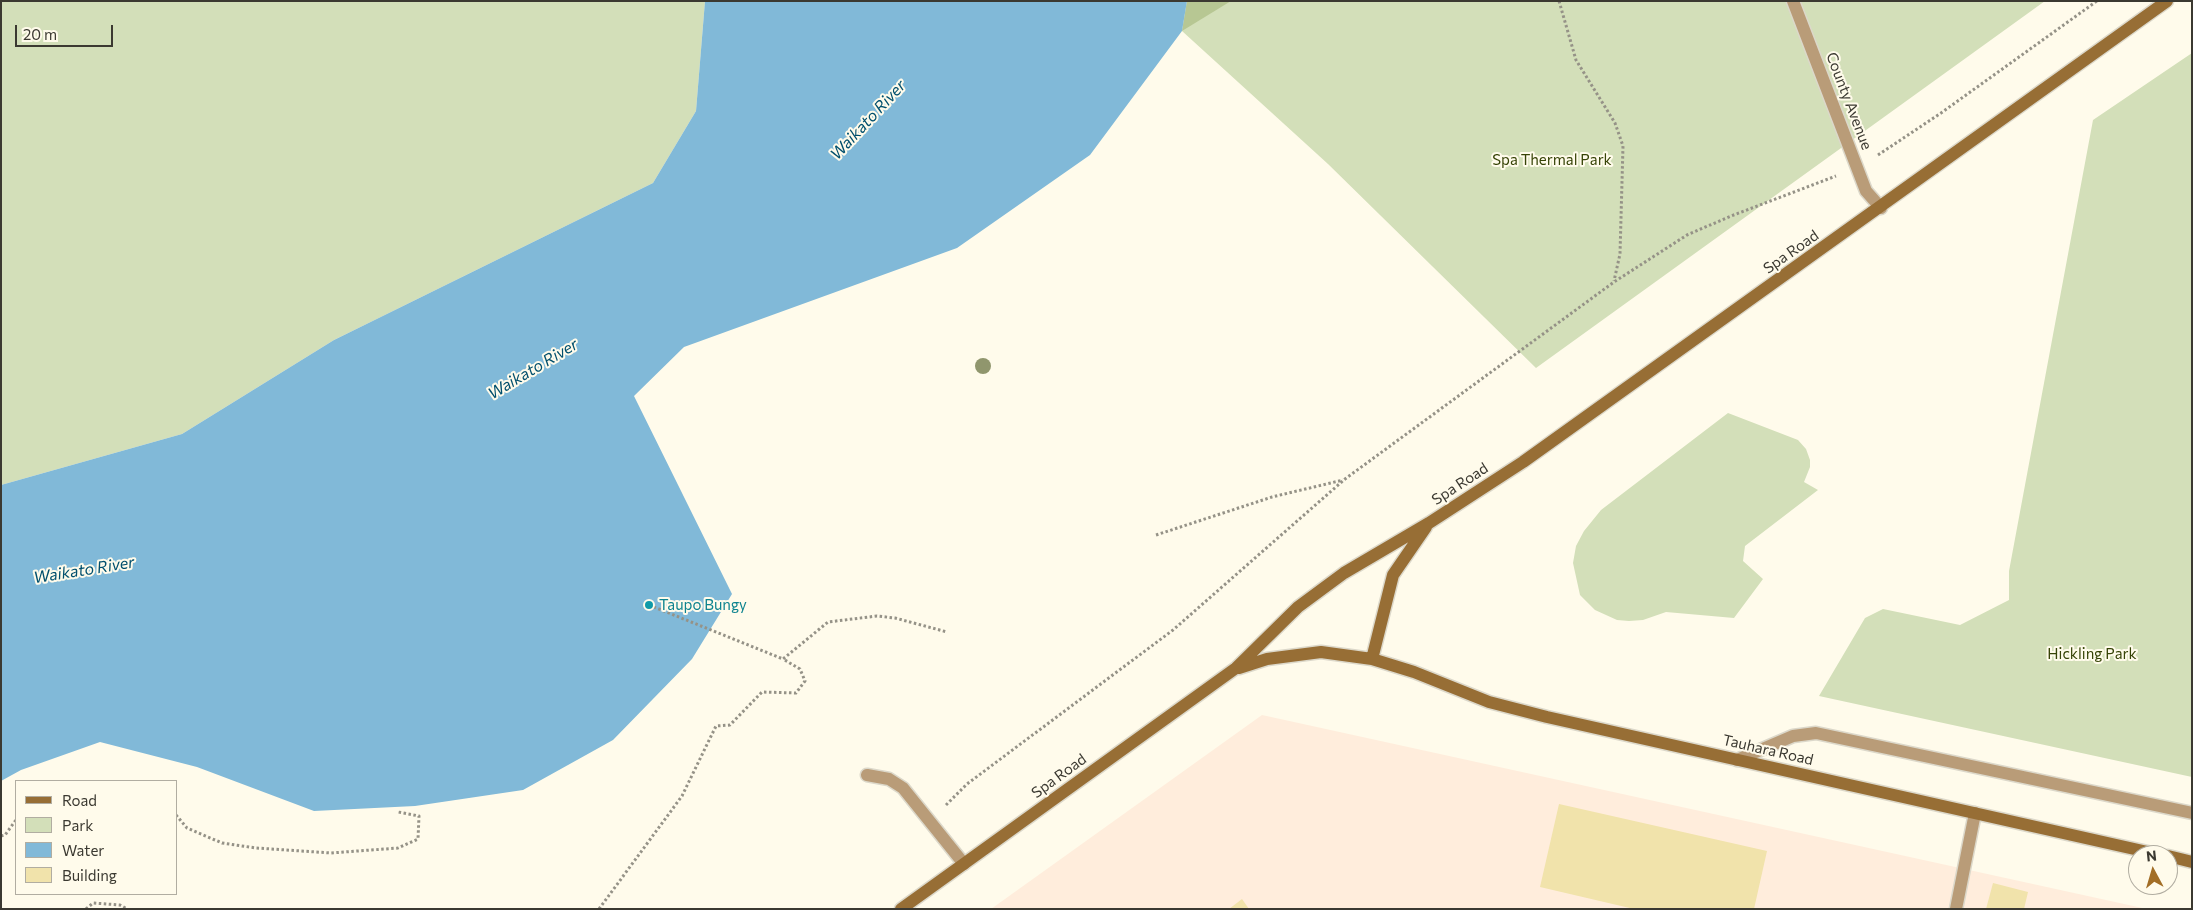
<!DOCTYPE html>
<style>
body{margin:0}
#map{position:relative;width:2193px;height:910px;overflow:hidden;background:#fffbeb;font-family:Commissioner,sans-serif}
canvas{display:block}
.frame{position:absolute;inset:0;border:2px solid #3b3931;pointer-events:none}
.legend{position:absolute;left:15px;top:780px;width:162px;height:115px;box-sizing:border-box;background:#fffbeb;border:1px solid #b1ada1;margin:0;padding:6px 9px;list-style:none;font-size:15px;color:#3b3931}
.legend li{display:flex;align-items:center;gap:10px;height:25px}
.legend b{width:25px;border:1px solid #b1ada1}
.north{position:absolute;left:2128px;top:845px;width:50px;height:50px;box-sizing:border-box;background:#fffbeb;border:1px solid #b1ada1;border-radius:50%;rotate:354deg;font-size:14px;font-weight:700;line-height:20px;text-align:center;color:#3b3931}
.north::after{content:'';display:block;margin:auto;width:18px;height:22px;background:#a26e26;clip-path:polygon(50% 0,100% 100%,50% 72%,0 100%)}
.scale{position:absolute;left:15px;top:25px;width:98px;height:22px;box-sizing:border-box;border:2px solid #3b3931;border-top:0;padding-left:6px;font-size:15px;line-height:18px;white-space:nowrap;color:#3b3931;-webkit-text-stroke:4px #fffbeb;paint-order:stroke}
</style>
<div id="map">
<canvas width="2193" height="910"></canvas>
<div class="frame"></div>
<ul class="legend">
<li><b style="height:6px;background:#976e35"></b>Road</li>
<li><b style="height:14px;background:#d3dfb9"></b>Park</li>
<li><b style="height:14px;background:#81b9d8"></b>Water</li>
<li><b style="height:14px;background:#f1e3ab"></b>Building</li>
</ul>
<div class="north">N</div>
<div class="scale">20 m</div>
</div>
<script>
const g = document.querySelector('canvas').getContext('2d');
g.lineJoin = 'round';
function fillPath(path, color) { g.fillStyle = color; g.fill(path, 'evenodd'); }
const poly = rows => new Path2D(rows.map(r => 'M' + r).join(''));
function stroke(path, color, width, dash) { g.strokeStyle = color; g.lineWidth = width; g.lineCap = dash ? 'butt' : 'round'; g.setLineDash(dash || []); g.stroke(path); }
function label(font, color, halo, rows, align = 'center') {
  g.font = font + ' Commissioner,sans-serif'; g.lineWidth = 4; g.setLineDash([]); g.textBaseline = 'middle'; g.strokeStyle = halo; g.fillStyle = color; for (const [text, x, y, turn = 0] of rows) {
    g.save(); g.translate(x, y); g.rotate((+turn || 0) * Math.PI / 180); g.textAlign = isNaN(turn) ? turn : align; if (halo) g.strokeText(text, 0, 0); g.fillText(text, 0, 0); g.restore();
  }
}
fillPath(poly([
 [1262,715,2147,909,991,909]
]), '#ffeddc');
fillPath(poly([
 [1,1,705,1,696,111,653,183,334,340,182,434,1,485],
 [1187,1,2045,1,1536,368,1328,164,1182,31],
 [2192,53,2192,777,1819,696,1865,618,1883,609,1960,625,2009,600,2009,571,2093,120],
 [1728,413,1798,440,1806,449,1810,460,1810,467,1804,482,1818,490,1745,546,1743,561,1763,579,1734,618,1666,612,1643,620,1629,621,1617,620,1595,610,1580,595,1573,563,1576,546,1584,531,1601,510]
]), '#d3dfb9');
fillPath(poly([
 [1187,1,1231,1,1182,31]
]), '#b7c793');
fillPath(poly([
 [705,1,1187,1,1182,31,1090,155,957,248,684,347,634,396,732,594,692,659,613,740,523,790,415,806,314,811,197,767,100,742,21,770,1,781,1,485,182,434,334,340,653,183,696,111]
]), '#81b9d8');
fillPath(poly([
 [1559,804,1767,851,1754,909,1634,909,1540,887],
 [1993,883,2028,892,2024,909,1986,909],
 [1242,899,1249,909,1229,909]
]), '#f1e3ab');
const lane = poly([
 [1737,760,1793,736,1816,733,2192,813],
 [867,775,889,779,903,788,964,864],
 [1956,909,1975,813]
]);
const street = poly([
 [1793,1,1866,191,1881,208]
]);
const secondary = poly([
 [1372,659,1393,575,1426,527],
 [1239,668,1267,659,1321,652,1372,659,1414,672,1489,702,1547,717,2161,855],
 [2168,856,2192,862],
 [901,909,1236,668,1298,607,1344,573,1429,523,1523,462,2167,1]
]);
stroke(lane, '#dcd8ca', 15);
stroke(street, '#dcd8ca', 15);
stroke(secondary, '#dcd8ca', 15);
stroke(poly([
 [1559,1,1576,60,1615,123,1623,146,1620,254,1614,281],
 [1878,155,1941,113,2097,1],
 [1156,535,1272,497,1343,480],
 [649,605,783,659],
 [946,805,967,784,1173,630,1345,479,1614,282,1687,235,1731,216,1836,176],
 [176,815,187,828,222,843,256,848,331,853,398,848,418,839,419,816,398,812],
 [1,836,5,835,16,820],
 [86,909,93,903,120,905,127,909],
 [599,909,682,796,716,726,730,725,762,692,796,693,805,681,800,669,783,659,828,622,877,616,895,618,947,632]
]), '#959287', 3, [2.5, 2.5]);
stroke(lane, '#b99c78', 12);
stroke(street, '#b99c78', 12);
stroke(secondary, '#976e35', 12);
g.fillStyle = '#90966d';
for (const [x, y] of [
 [983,366]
]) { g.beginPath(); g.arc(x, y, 8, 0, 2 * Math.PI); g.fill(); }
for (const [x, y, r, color] of [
 [649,605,5,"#0f9aa8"]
]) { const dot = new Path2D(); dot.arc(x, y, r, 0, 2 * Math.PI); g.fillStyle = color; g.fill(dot); stroke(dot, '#fffbeb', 2); }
label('15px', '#3b3931', '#fffbeb', [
 ["County Avenue",1849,101,69],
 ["Spa Road",1791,252,-35],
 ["Spa Road",1460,484,-33],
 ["Tauhara Road",1768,750,13],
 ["Spa Road",1059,776,-36]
]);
label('15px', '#364306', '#fffbeb', [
 ["Spa Thermal Park",1552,160],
 ["Hickling Park",2092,654]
]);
label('15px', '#0d838f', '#fffbeb', [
 ["Taupo Bungy",659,605]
], 'left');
label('italic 16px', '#004f6d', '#fffbeb', [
 ["Waikato River",868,120,-47],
 ["Waikato River",533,369,-31],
 ["Waikato River",84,570,-9]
]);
</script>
